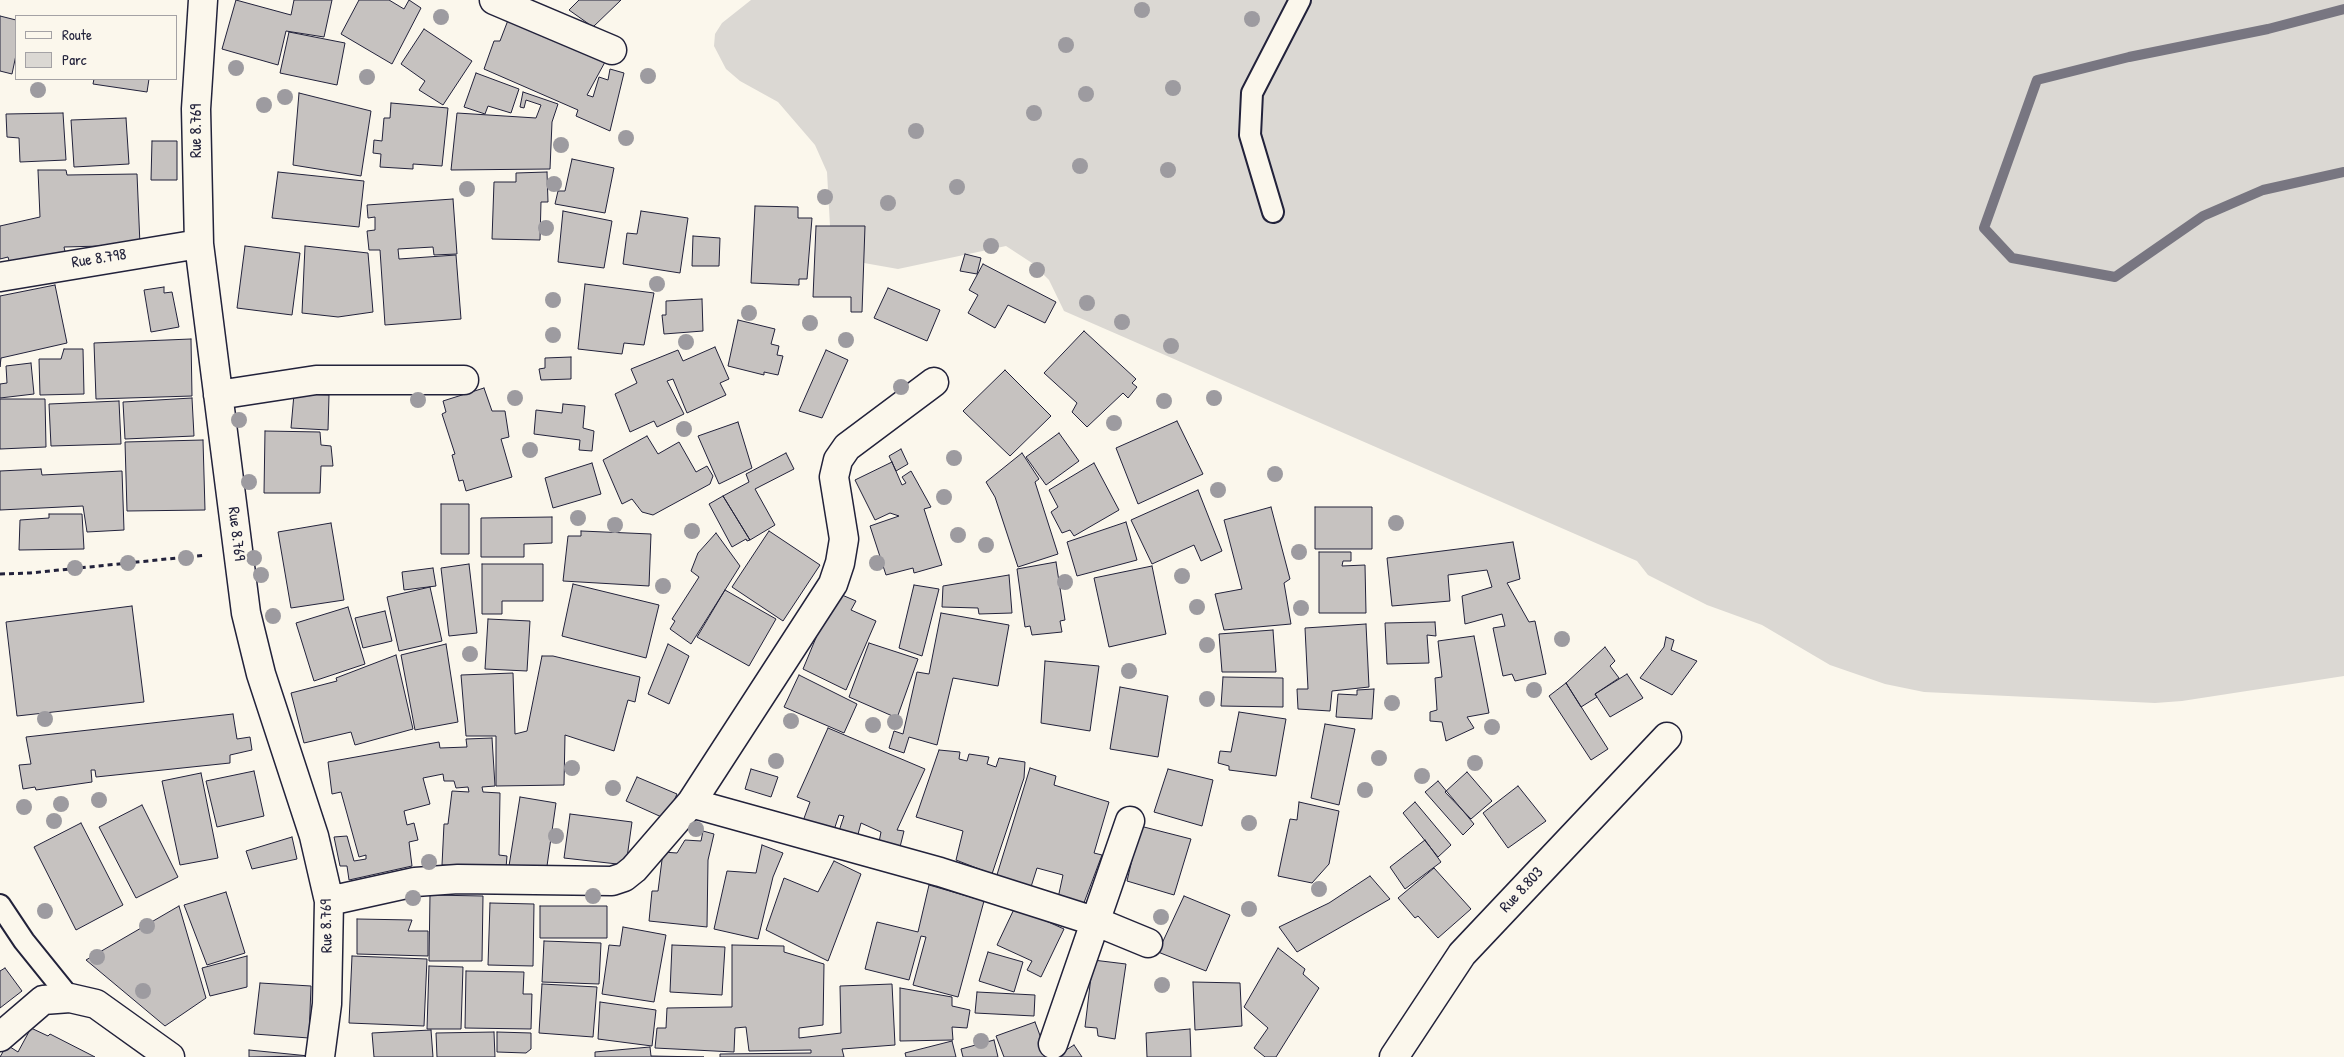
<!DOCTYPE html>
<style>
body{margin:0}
#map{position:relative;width:2344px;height:1057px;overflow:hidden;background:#fbf7ec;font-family:"Patrick Hand",sans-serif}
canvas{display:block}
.legend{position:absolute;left:15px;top:15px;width:162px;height:65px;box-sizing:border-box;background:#fbf7ec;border:1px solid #a4a2a5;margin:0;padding:6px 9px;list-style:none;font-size:15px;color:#22223b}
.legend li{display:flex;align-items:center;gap:10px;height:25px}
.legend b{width:25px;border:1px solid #a4a2a5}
</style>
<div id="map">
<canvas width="2344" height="1057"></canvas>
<ul class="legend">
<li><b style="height:6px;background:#fbf7ec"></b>Route</li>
<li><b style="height:14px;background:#dbd8d3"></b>Parc</li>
</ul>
</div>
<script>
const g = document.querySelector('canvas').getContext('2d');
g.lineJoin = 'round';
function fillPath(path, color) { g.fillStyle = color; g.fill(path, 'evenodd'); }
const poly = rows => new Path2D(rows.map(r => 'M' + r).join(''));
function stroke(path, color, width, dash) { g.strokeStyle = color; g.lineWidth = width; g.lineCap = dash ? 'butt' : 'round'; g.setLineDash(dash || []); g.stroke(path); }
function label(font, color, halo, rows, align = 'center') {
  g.font = font + ' "Patrick Hand",sans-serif'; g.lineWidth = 4; g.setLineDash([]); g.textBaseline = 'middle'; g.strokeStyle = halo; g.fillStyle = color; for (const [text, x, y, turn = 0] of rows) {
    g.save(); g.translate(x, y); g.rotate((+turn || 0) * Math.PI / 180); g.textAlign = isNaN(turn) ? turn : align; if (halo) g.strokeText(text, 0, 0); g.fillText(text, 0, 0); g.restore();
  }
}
fillPath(poly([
 [751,0,2344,0,2344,676,2182,701,2155,703,1924,692,1885,684,1830,665,1762,625,1707,605,1648,575,1637,561,1064,311,1049,280,1032,263,1006,246,898,269,864,263,830,226,827,172,815,145,778,102,740,81,726,69,714,46,715,34,722,23]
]), '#dbd8d3');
stroke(poly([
 [2344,9,2268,29,2129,57,2037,80,1984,228,2012,258,2115,277,2203,216,2263,190,2344,172]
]), '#787681', 10);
const building = poly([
 [236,0,291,15,294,0,332,0,324,37,286,31,278,65,222,49,236,0],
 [359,0,389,0,404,9,409,0,421,8,392,64,341,34,359,0],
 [579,0,621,0,593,27,569,10,579,0],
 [510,15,605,62,587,95,593,97,599,77,608,80,610,69,624,73,610,131,576,116,578,110,484,69,494,41,500,41,510,15],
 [0,16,16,20,16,55,12,74,0,71,0,16],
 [424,29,472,61,443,105,419,90,425,81,401,64,424,29],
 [289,32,345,43,337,85,280,73,289,32],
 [476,73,519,89,511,113,488,106,485,114,464,107,476,73],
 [94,79,149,79,147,92,93,84,94,79],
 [523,92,558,104,552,122,550,169,451,170,457,113,536,118,541,105,526,100,524,108,520,107,523,92],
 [299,93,371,111,361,176,293,165,299,93],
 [391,103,448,108,442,166,413,164,413,169,380,167,381,154,373,153,374,140,382,141,384,118,390,118,391,103],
 [63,113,66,160,20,162,19,138,7,137,6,114,63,113],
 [126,118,129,164,74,167,71,120,126,118],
 [152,141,177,141,177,180,151,180,152,141],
 [572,159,614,168,605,213,555,204,558,191,565,191,572,159],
 [38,170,66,170,67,175,137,174,140,245,64,247,66,256,11,268,8,257,0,259,0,226,40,217,38,170],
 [278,172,364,181,359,227,272,218,278,172],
 [547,172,548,202,541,202,540,240,492,239,494,182,516,182,516,173,547,172],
 [453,199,457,254,434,255,433,247,398,249,399,259,456,255,461,319,385,325,380,250,369,250,367,231,375,230,375,217,368,218,367,205,453,199],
 [755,206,798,207,798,218,812,218,807,279,799,279,799,285,751,283,755,206],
 [563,211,612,221,604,268,558,262,563,211],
 [641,211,688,218,680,273,623,264,627,233,637,234,641,211],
 [816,226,865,226,862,312,851,312,851,297,813,297,816,226],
 [693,236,720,238,719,266,692,266,693,236],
 [245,246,300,253,292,315,237,308,245,246],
 [305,246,368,253,373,312,338,317,302,313,305,246],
 [965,254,981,258,977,274,960,271,965,254],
 [983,264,1056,302,1045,323,1008,305,995,328,968,313,978,295,969,290,983,264],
 [585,284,654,293,644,345,624,343,622,354,578,349,585,284],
 [55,285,67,343,1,358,0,367,0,296,55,285],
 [164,287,164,293,172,292,179,327,151,332,144,290,164,287],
 [888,288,940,310,927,341,874,318,888,288],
 [702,299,703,331,664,334,662,315,666,315,666,301,702,299],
 [738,320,775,329,771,344,779,346,777,355,783,356,778,375,764,372,764,375,728,366,738,320],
 [1084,331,1136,379,1132,383,1137,387,1128,398,1123,393,1087,427,1072,412,1077,403,1044,373,1084,331],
 [191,339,192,396,96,399,94,343,191,339],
 [715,347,729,379,720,383,726,395,687,413,673,379,667,381,684,414,657,427,654,421,630,432,615,394,637,383,631,369,678,350,683,361,715,347],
 [64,349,83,349,84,394,40,395,39,359,61,359,64,349],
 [826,350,848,360,822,418,799,411,826,350],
 [571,357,571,379,541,380,539,369,545,368,545,358,571,357],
 [31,363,34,394,0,398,0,384,7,383,6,366,31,363],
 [1005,370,1051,416,1010,456,963,411,1005,370],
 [484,388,492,411,505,411,509,437,501,439,512,477,466,491,463,480,459,481,452,455,455,454,442,414,446,412,443,401,484,388],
 [294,394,329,395,328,430,291,428,294,394],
 [192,398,194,436,125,439,123,402,192,398],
 [0,399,45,399,46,447,0,449,0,399],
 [119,401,121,444,51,446,49,404,119,401],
 [563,404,585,406,583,428,594,431,592,451,579,450,580,440,534,434,536,410,562,413,563,404],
 [1177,421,1203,474,1138,504,1116,448,1177,421],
 [738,422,752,468,719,484,698,436,738,422],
 [265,431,320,432,321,445,331,446,333,466,321,466,320,493,264,493,265,431],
 [1059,433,1079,461,1046,485,1026,457,1059,433],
 [647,436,658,454,679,442,696,472,707,466,713,476,710,484,653,515,642,512,632,499,622,504,603,460,647,436],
 [203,440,205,510,127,511,125,442,203,440],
 [901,449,908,464,896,471,889,456,901,449],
 [786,453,794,469,755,489,775,525,750,540,723,496,749,482,746,474,786,453],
 [1022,453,1039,479,1035,482,1058,554,1018,567,995,497,986,482,1022,453],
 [892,462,902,485,906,483,902,477,911,471,931,507,924,509,942,565,914,573,913,568,886,575,870,526,899,516,890,513,875,520,855,480,892,462],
 [592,463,601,494,553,508,545,478,592,463],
 [1094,463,1119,510,1074,536,1070,530,1062,533,1051,512,1058,507,1049,490,1094,463],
 [41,469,42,475,122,471,124,530,87,532,83,506,0,510,0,471,41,469],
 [1198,490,1222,551,1201,561,1194,545,1152,564,1131,520,1198,490],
 [723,496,750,540,747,541,746,539,732,547,709,504,723,496],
 [441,504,469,504,469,554,441,554,441,504],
 [1271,507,1290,579,1284,583,1291,624,1224,630,1215,594,1242,589,1224,520,1271,507],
 [1315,507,1372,507,1372,549,1315,549,1315,507],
 [49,514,82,514,84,549,19,550,20,520,49,518,49,514],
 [552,517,552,543,524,544,524,557,481,557,481,518,552,517],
 [1126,522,1137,560,1077,576,1067,542,1126,522],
 [331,523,344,600,291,608,278,532,331,523],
 [581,531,651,534,649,586,563,581,568,536,581,536,581,531],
 [769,531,820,565,783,621,732,587,769,531],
 [716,533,740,566,691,644,670,629,675,621,672,619,699,577,691,571,698,553,716,533],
 [1513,542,1520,579,1507,583,1529,622,1535,621,1546,674,1515,681,1512,674,1503,676,1493,628,1505,626,1502,614,1465,624,1462,596,1492,587,1487,570,1448,575,1450,601,1392,606,1387,558,1513,542],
 [1319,552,1351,552,1351,561,1343,561,1342,566,1365,565,1366,613,1319,613,1319,552],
 [1056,562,1065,620,1060,621,1062,632,1032,635,1030,626,1025,627,1017,569,1056,562],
 [469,564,477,633,449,636,441,568,469,564],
 [482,564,543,564,543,601,502,601,502,614,482,614,482,564],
 [1152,566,1166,634,1109,647,1094,578,1152,566],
 [433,568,436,586,404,590,402,572,433,568],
 [1009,575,1012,613,979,614,978,608,942,607,943,586,1009,575],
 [573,584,659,605,646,658,562,636,573,584],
 [914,585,939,589,922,656,899,648,914,585],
 [430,587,442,641,399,651,387,597,430,587],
 [725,590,776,619,749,666,697,637,725,590],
 [835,592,856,601,851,610,876,621,846,690,803,669,835,592],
 [132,606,144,702,17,716,6,622,132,606],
 [348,607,365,664,314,681,296,623,348,607],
 [385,611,392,641,363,648,355,618,385,611],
 [941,613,1009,625,998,686,953,678,937,745,909,737,904,753,889,748,894,731,903,734,917,672,929,674,941,613],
 [488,619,530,621,527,671,485,669,488,619],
 [1435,622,1436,636,1427,635,1429,663,1387,664,1385,623,1435,622],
 [1366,624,1369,687,1332,691,1330,711,1298,709,1297,689,1308,689,1305,628,1366,624],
 [1273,630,1276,672,1222,672,1219,634,1273,630],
 [1474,636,1489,713,1467,717,1474,728,1446,741,1442,722,1430,721,1430,712,1437,710,1435,678,1442,677,1438,641,1474,636],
 [1666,637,1674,640,1671,650,1697,661,1672,695,1640,678,1664,647,1666,637],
 [869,643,918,659,897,718,849,697,869,643],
 [446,644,458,722,415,730,401,655,446,644],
 [668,644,689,656,669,704,648,694,668,644],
 [1605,647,1615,661,1610,666,1619,678,1595,694,1597,697,1581,707,1566,683,1605,647],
 [396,655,413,729,355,745,351,732,304,743,291,693,337,681,336,678,396,655],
 [542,656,553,656,640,677,635,702,628,700,614,751,565,735,564,785,496,786,496,736,466,736,461,675,513,673,515,734,527,731,542,656],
 [1045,661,1099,666,1090,731,1041,723,1045,661],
 [1627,674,1643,698,1610,717,1595,694,1627,674],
 [799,675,857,704,844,733,784,707,799,675],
 [1223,677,1283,678,1283,707,1221,706,1223,677],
 [1566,683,1608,749,1591,760,1549,696,1566,683],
 [1120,687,1168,696,1158,757,1110,749,1120,687],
 [1374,689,1372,719,1336,717,1338,694,1357,695,1357,690,1374,689],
 [1239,712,1286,719,1276,776,1229,770,1229,766,1218,763,1220,751,1231,752,1239,712],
 [233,714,237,739,250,737,252,750,230,755,230,763,96,777,95,770,91,770,92,782,36,790,35,787,23,789,19,765,31,764,26,737,233,714],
 [1325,724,1355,729,1339,805,1311,798,1325,724],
 [828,728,925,769,897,830,904,831,900,847,879,842,881,832,861,823,857,838,839,831,844,816,839,815,834,830,803,821,810,802,797,797,828,728],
 [492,738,495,786,482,787,483,792,500,793,499,855,507,856,506,868,442,865,444,824,448,824,452,791,469,792,468,787,456,788,454,781,444,781,443,774,423,778,430,804,404,811,407,825,414,823,418,840,409,842,412,866,349,880,347,866,340,866,334,837,347,836,354,861,366,859,366,855,359,857,341,792,332,794,328,762,439,742,440,748,467,747,466,739,492,738],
 [939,750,960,752,959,759,967,761,969,754,989,757,987,764,996,767,999,758,1025,762,1024,778,992,874,956,860,963,831,916,817,939,750],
 [1030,768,1056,776,1054,785,1109,802,1094,853,1102,855,1082,908,1058,898,1063,875,1037,868,1030,890,996,878,1030,768],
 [751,769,778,777,771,797,745,789,751,769],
 [1168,769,1213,780,1202,826,1154,812,1168,769],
 [254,771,264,816,217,827,206,781,254,771],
 [1467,772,1492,801,1471,819,1445,792,1467,772],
 [201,773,218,858,180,865,162,781,201,773],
 [637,777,677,794,666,819,626,801,637,777],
 [1438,781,1474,824,1463,835,1425,792,1438,781],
 [1518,786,1546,821,1508,848,1483,813,1518,786],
 [520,797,556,803,546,873,509,866,520,797],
 [1299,802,1339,811,1329,864,1312,883,1278,876,1290,819,1297,820,1299,802],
 [1415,802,1451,845,1438,857,1403,813,1415,802],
 [142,805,178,877,136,898,99,827,142,805],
 [570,814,632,822,626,865,564,858,570,814],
 [81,823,123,905,76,930,34,847,81,823],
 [1140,826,1191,839,1174,895,1127,881,1140,826],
 [703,831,714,834,708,860,707,927,649,921,652,891,658,891,663,852,677,853,685,840,701,841,703,831],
 [292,837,297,859,252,869,246,851,292,837],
 [1425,840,1441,862,1405,889,1390,867,1425,840],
 [762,845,783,853,773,877,758,939,714,929,727,871,756,873,762,845],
 [834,861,861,874,828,961,766,930,784,878,818,892,834,861],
 [1434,868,1471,909,1438,938,1418,916,1415,918,1398,898,1434,868],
 [1370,876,1390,899,1297,952,1279,927,1329,903,1370,876],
 [929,885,984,901,958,997,913,985,926,937,921,936,909,980,865,969,877,922,918,932,929,885],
 [226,892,245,953,207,965,184,905,226,892],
 [430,895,483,896,482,961,429,961,430,895],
 [1184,896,1230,915,1206,971,1158,952,1184,896],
 [490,903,534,904,533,966,488,965,490,903],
 [179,906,206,998,165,1026,86,960,179,906],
 [540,906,607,906,607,938,540,938,540,906],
 [1015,907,1064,929,1041,977,1027,970,1032,961,997,945,1015,907],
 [357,919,412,920,408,931,428,931,428,956,357,954,357,919],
 [623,927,666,935,654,1002,602,994,609,945,620,946,623,927],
 [544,941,601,943,599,984,542,982,544,941],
 [672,945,725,947,722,995,670,992,672,945],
 [732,945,784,946,784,952,824,964,823,1025,799,1028,799,1038,841,1033,840,986,892,984,895,1045,842,1049,844,1057,720,1057,720,1054,811,1053,811,1050,749,1051,746,1027,735,1028,734,1052,655,1048,657,1028,666,1028,667,1008,732,1007,732,945],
 [1278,948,1305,969,1303,974,1319,988,1276,1057,1265,1057,1254,1048,1268,1028,1244,1007,1278,948],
 [988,952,1023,962,1014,992,979,981,988,952],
 [247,956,247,987,210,996,202,968,247,956],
 [352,956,427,959,424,1026,349,1023,352,956],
 [1093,960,1126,964,1115,1039,1098,1036,1097,1028,1085,1027,1093,960],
 [429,966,463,967,461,1029,427,1029,429,966],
 [5,968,22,991,0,1008,0,971,5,968],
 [466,971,524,972,523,994,532,994,531,1029,465,1028,466,971],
 [1193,982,1240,983,1242,1026,1195,1030,1193,982],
 [260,983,311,986,309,1038,254,1034,260,983],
 [542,984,597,987,593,1037,539,1033,542,984],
 [900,988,952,997,952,1006,970,1010,967,1028,952,1027,953,1040,900,1041,900,988],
 [977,992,1035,995,1034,1016,975,1013,977,992],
 [600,1002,656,1010,652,1046,598,1039,600,1002],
 [1035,1022,1048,1057,1004,1057,996,1036,1035,1022],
 [31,1028,48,1036,50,1034,95,1057,0,1057,7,1045,18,1052,31,1028],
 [1190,1029,1191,1057,1147,1057,1146,1033,1190,1029],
 [431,1030,433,1057,374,1057,372,1033,431,1030],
 [494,1032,495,1057,437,1057,436,1033,494,1032],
 [497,1032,531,1033,531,1049,526,1053,497,1052,497,1032],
 [994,1040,998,1057,963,1057,961,1049,994,1040],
 [952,1041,956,1057,906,1057,905,1053,952,1041],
 [1074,1045,1082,1057,1055,1057,1074,1045],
 [650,1047,651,1056,704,1057,595,1057,595,1052,650,1047],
 [249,1050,309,1056,249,1057,249,1050]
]);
fillPath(building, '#c6c2c0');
stroke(building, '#22223b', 1);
const service = poly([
 [1273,212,1250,135,1252,93,1300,0],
 [0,905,24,941,70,998]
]);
const minor = poly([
 [203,0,196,109,199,244,246,613,261,674,314,836,329,901,327,1004,320,1057],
 [494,0,612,50],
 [0,277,199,244],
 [218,395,316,380,464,380],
 [691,803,940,872,1097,922,1148,943],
 [329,901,415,882,458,879,612,881,624,877,634,869,691,803,833,584,840,563,844,539,834,477,838,460,847,447,934,382],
 [0,1037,43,1000,70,998,96,1004,170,1057],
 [1053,1044,1130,821],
 [1394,1057,1462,954,1667,737]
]);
stroke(service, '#22223b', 24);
stroke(minor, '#22223b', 31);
stroke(poly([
 [0,574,30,573,206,555]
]), '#22223b', 3, [5, 4]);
stroke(service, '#fbf7ec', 20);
stroke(minor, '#fbf7ec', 28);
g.fillStyle = '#9d9ba0';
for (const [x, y] of [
 [1142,10],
 [441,17],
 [1252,19],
 [1066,45],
 [236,68],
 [648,76],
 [367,77],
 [1173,88],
 [38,90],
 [1086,94],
 [285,97],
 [264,105],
 [1034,113],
 [916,131],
 [626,138],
 [561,145],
 [1080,166],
 [1168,170],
 [554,184],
 [957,187],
 [467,189],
 [825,197],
 [888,203],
 [546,228],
 [991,246],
 [1037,270],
 [657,284],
 [553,300],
 [1087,303],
 [749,313],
 [1122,322],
 [810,323],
 [553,335],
 [846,340],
 [686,342],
 [1171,346],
 [901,387],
 [515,398],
 [1214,398],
 [418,400],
 [1164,401],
 [239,420],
 [1114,423],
 [684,429],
 [530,450],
 [954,458],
 [1275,474],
 [249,482],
 [1218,490],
 [944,497],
 [578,518],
 [1396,523],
 [615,525],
 [692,531],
 [958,535],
 [986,545],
 [1299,552],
 [186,558],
 [254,558],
 [128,563],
 [877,563],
 [75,568],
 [261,575],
 [1182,576],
 [1065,582],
 [663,586],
 [1197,607],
 [1301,608],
 [273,616],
 [1562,639],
 [1207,645],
 [470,654],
 [1129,671],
 [1534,690],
 [1207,699],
 [1392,703],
 [45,719],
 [791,721],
 [895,722],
 [873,725],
 [1492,727],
 [1379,758],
 [776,761],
 [1475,763],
 [572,768],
 [1422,776],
 [613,788],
 [1365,790],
 [99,800],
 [61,804],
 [24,807],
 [54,821],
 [1249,823],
 [696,829],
 [556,836],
 [429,862],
 [1319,889],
 [593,896],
 [413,898],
 [1249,909],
 [45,911],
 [1161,917],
 [147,926],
 [97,957],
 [1162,985],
 [143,991],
 [981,1041]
]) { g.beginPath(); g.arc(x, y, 8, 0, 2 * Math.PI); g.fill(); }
label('16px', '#22223b', '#fbf7ec', [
 ["Rue 8.769",197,131,-90],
 ["Rue 8.798",99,259,-9],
 ["Rue 8.769",236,534,83],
 ["Rue 8.803",1522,890,-47],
 ["Rue 8.769",327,926,-91]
]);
</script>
